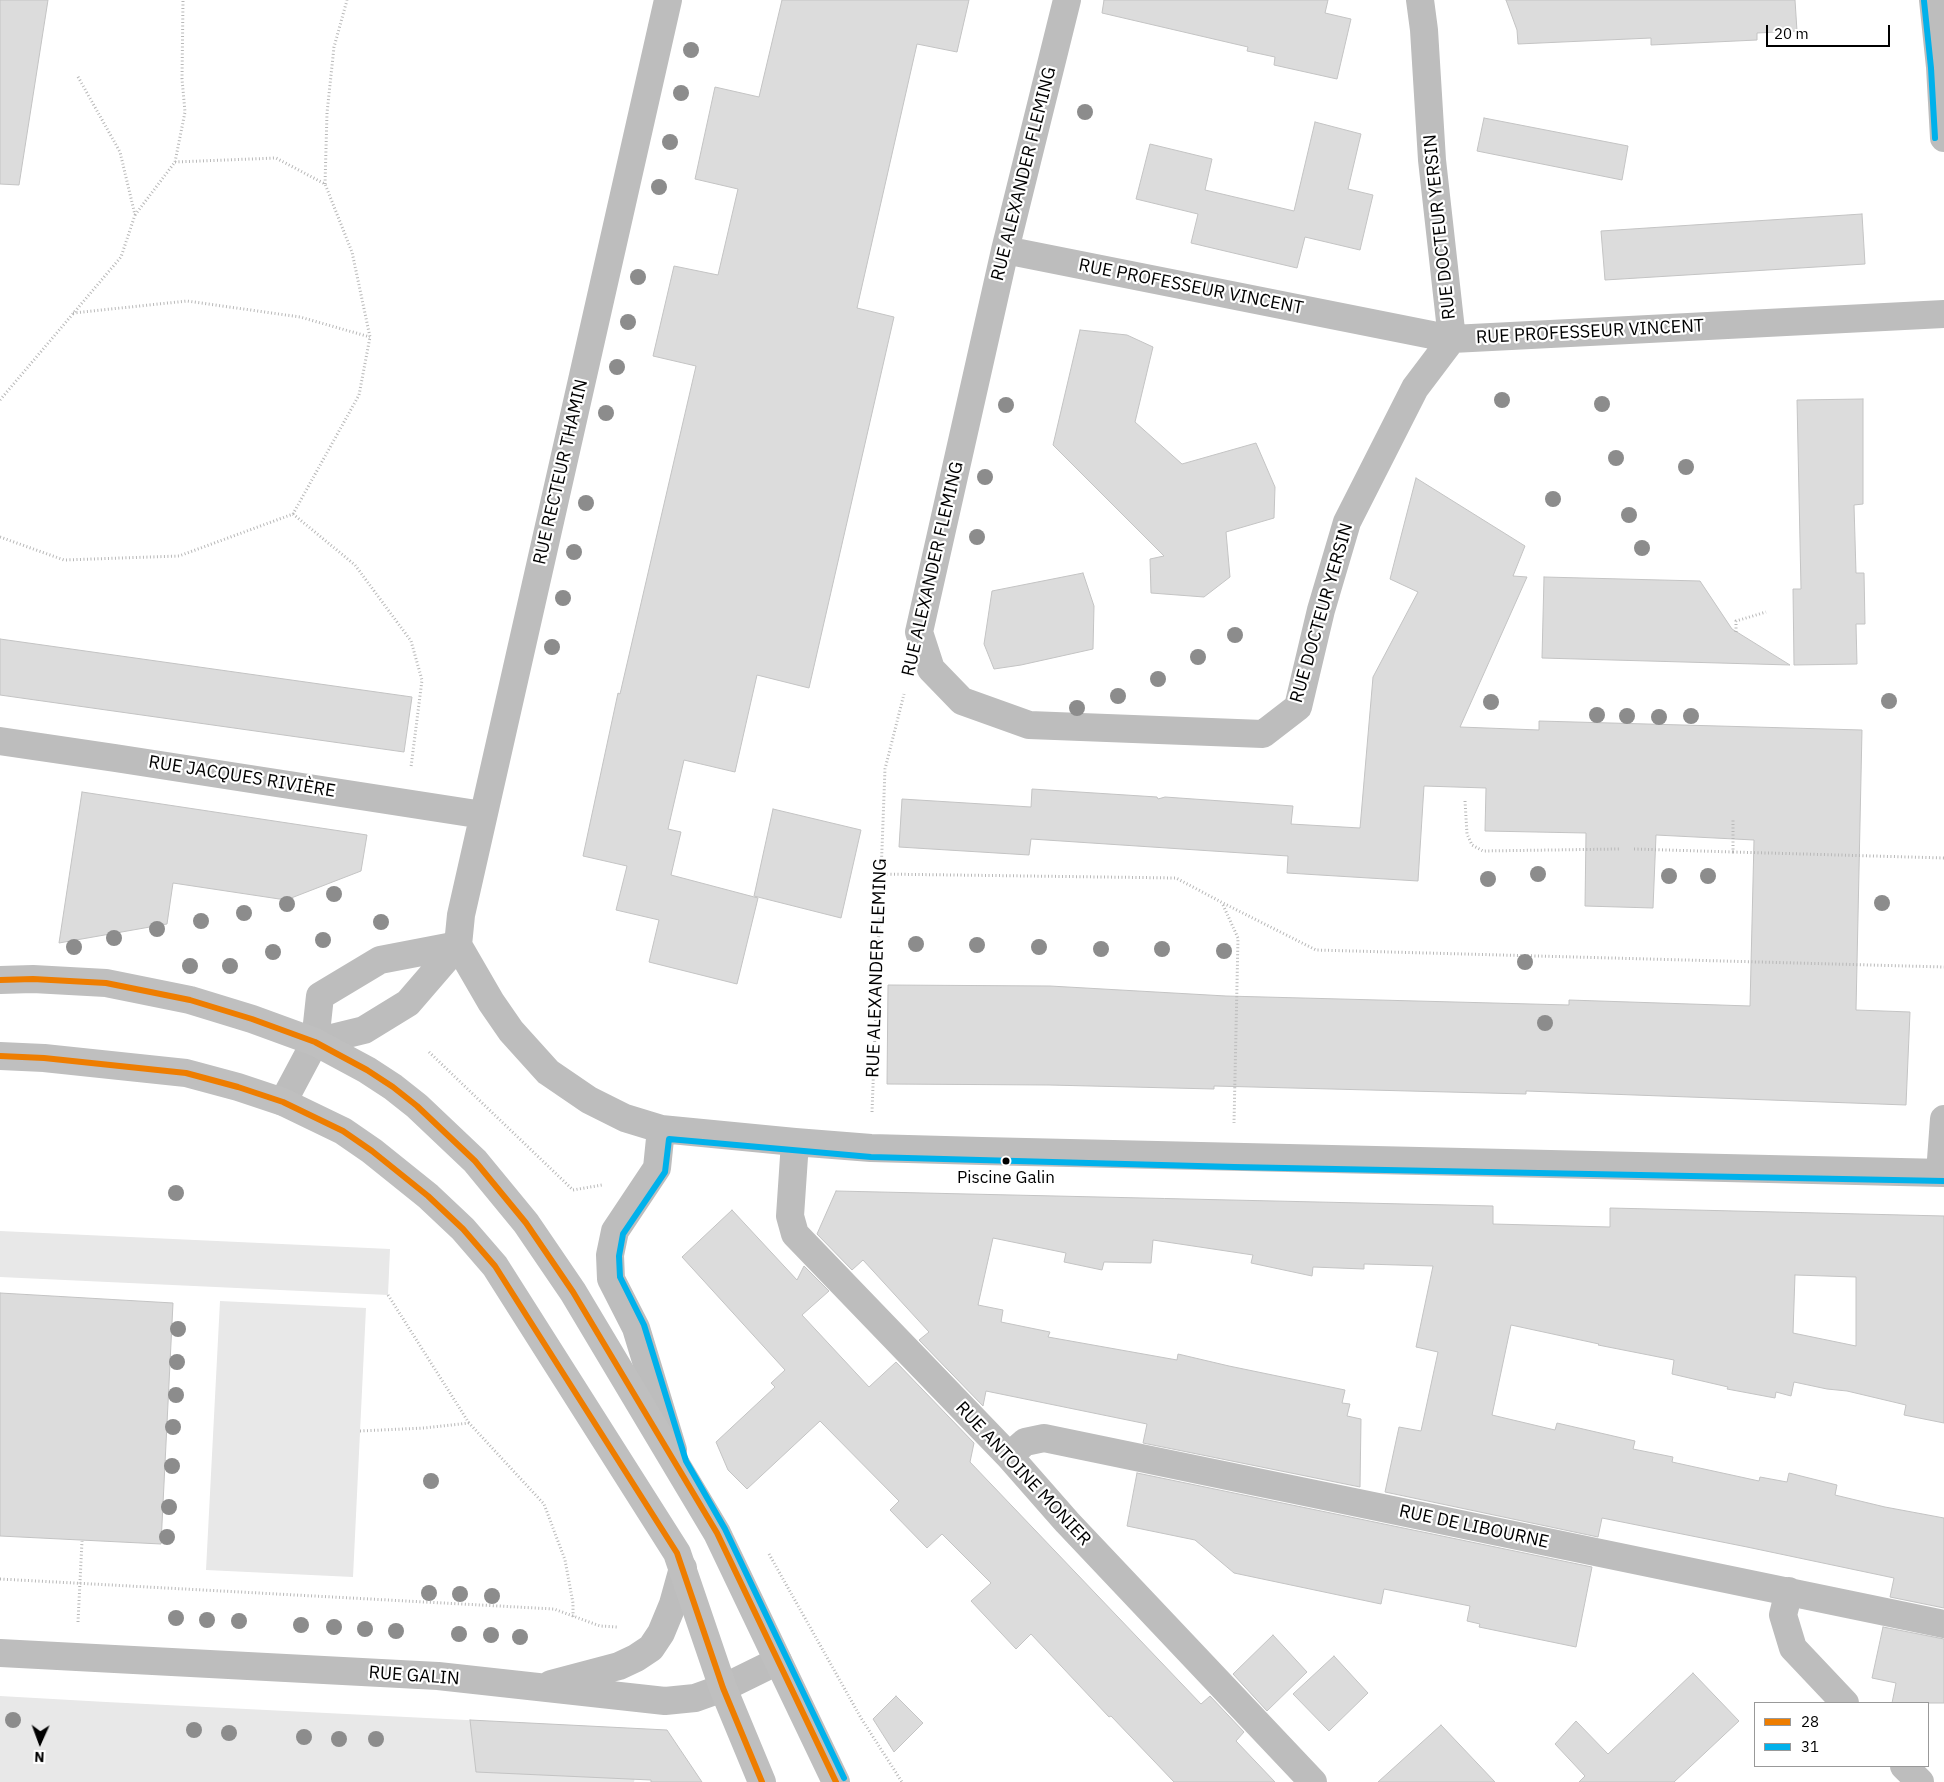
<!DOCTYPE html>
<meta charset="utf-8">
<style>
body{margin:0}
#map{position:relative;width:1944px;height:1782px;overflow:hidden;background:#fff;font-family:"IBM Plex Sans",sans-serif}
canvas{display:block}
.legend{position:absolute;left:1754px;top:1702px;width:175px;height:65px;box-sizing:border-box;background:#fff;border:1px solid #999;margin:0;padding:6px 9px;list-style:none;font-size:15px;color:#000}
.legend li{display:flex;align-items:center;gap:10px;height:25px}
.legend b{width:25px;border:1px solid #999}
.north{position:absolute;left:15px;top:1717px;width:50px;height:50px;-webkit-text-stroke:4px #fff;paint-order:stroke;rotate:182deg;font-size:14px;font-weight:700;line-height:20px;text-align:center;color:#000}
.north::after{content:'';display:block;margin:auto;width:18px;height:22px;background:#000;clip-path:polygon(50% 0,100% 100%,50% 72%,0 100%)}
.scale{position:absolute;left:1766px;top:25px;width:124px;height:22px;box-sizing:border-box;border:2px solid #000;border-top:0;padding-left:6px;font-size:15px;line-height:18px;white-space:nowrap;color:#000;-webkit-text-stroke:4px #fff;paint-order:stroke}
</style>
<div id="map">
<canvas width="1944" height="1782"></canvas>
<ul class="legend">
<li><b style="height:6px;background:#ee7d00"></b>28</li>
<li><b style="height:6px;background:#00b1eb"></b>31</li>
</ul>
<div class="north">N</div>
<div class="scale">20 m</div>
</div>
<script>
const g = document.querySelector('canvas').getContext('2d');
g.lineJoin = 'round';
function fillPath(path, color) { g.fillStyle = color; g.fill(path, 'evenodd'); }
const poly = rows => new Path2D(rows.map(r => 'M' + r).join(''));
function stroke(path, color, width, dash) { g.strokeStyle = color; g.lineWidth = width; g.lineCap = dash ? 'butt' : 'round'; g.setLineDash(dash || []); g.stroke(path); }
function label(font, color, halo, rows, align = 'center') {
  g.font = font + ' "IBM Plex Sans",sans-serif'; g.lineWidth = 4.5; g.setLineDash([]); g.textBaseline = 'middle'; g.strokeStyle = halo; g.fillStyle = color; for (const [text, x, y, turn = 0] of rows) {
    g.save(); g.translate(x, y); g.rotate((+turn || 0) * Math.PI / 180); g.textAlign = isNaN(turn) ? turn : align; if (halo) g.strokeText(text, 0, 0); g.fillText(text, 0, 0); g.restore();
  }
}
fillPath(poly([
 [0,1231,390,1249,388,1295,0,1277],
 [220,1301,366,1308,353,1577,206,1570],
 [0,1696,106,1702,647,1729,634,1782,0,1782]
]), '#e8e8e8');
const building = poly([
 [0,0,48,0,19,185,0,184,0,0],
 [782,0,969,0,957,52,917,44,857,308,894,317,809,688,757,675,735,772,684,760,668,829,681,832,671,875,758,898,737,984,649,962,659,920,616,910,627,866,583,856,618,693,620,694,696,366,653,356,674,266,718,275,738,189,695,179,715,87,759,97,782,0],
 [1104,0,1328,0,1325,13,1351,19,1337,79,1274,65,1275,57,1247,51,1248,47,1102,13,1104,0],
 [1506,0,1795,0,1797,31,1757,33,1757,40,1651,45,1651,38,1518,44,1517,30,1506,0],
 [1484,118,1628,146,1622,180,1477,151,1484,118],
 [1315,122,1361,134,1348,189,1373,195,1360,250,1305,237,1297,268,1191,243,1198,214,1136,199,1150,144,1212,159,1205,190,1294,211,1315,122],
 [1862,214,1865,264,1605,280,1601,231,1862,214],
 [1080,330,1127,335,1153,347,1135,422,1182,464,1256,443,1275,487,1274,518,1226,532,1230,577,1204,597,1151,593,1150,559,1164,556,1053,445,1080,330],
 [1863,399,1863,504,1854,505,1856,573,1864,573,1865,624,1856,624,1857,664,1794,665,1793,589,1801,589,1797,400,1863,399],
 [1416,478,1525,546,1513,576,1527,577,1460,727,1539,730,1539,721,1862,730,1856,1010,1910,1012,1906,1105,1526,1091,1526,1094,1214,1086,1214,1089,1049,1085,887,1084,888,985,1050,986,1226,996,1569,1005,1569,1000,1750,1006,1754,840,1656,835,1653,908,1585,906,1586,833,1485,831,1486,788,1424,786,1418,881,1287,873,1288,856,1031,839,1029,855,899,847,902,799,1031,807,1032,789,1157,797,1158,799,1165,797,1293,806,1291,824,1360,828,1373,677,1418,592,1390,579,1416,478],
 [1083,573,1094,606,1093,649,1021,665,994,669,984,644,992,591,1083,573],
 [1544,577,1700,581,1732,629,1790,665,1542,658,1544,577],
 [0,639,412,697,404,752,0,695,0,639],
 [82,792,367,835,361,871,286,900,173,883,167,924,59,943,82,792],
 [773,809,861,830,841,918,754,896,773,809],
 [836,1191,1493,1206,1493,1224,1610,1227,1610,1208,1944,1216,1944,1423,1904,1415,1906,1405,1847,1391,1827,1389,1794,1382,1791,1396,1776,1392,1775,1398,1727,1389,1728,1387,1672,1374,1674,1360,1598,1345,1599,1344,1511,1325,1492,1415,1555,1430,1557,1423,1635,1441,1633,1449,1673,1457,1672,1462,1759,1481,1760,1477,1787,1482,1789,1473,1837,1485,1835,1495,1885,1507,1944,1518,1944,1608,1890,1597,1894,1578,1747,1547,1602,1518,1598,1537,1385,1492,1399,1427,1421,1431,1435,1366,1438,1352,1416,1347,1433,1266,1364,1264,1364,1269,1313,1267,1312,1276,1251,1263,1253,1255,1153,1240,1151,1263,1104,1262,1102,1270,1064,1262,1066,1253,993,1238,978,1305,1003,1310,1001,1322,1050,1332,1048,1337,1177,1360,1178,1354,1229,1366,1345,1390,1342,1403,1350,1404,1347,1416,1361,1419,1360,1487,1143,1443,1147,1424,986,1391,983,1406,919,1340,929,1332,863,1260,852,1270,817,1234,836,1191],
 [1795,1275,1856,1277,1856,1346,1793,1333,1795,1275],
 [732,1210,797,1280,804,1266,829,1291,802,1315,869,1387,896,1362,974,1443,970,1462,1201,1704,1210,1696,1244,1732,1236,1741,1275,1782,1174,1782,1111,1716,1109,1717,1031,1634,1016,1649,971,1601,991,1583,942,1534,927,1548,890,1510,899,1501,820,1421,747,1489,728,1470,716,1442,775,1387,771,1383,785,1370,682,1257,732,1210],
 [0,1293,173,1303,161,1544,0,1536,0,1293],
 [1137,1473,1592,1567,1576,1647,1479,1627,1480,1624,1467,1621,1470,1606,1384,1589,1381,1604,1234,1573,1195,1540,1127,1526,1137,1473],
 [1883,1627,1944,1639,1944,1703,1892,1703,1896,1683,1872,1678,1883,1627],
 [1273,1635,1307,1672,1267,1711,1233,1674,1273,1635],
 [1334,1656,1368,1693,1329,1731,1293,1694,1334,1656],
 [1693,1673,1739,1721,1674,1782,1579,1782,1585,1776,1555,1744,1576,1721,1608,1754,1693,1673],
 [896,1696,923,1723,894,1752,873,1719,896,1696],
 [470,1720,667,1730,702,1782,651,1782,651,1780,476,1772,470,1720],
 [1441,1725,1495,1782,1378,1782,1441,1725]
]);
fillPath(building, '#dcdcdc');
stroke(building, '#c4c4c4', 1);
stroke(poly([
 [175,162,276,158,325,184,352,252,370,337,359,395,293,514],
 [325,184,327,113,334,47,347,0],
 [135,215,175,162,185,112,182,79,183,0],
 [73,313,187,301,300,317,370,337],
 [0,400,121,257,135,215,120,152,77,75],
 [0,537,64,560,179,556,293,514,355,565,411,641,422,680,411,767],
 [1736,632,1736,621,1766,612],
 [1465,801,1467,834,1472,845,1483,851,1619,849],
 [1634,849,1733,852,1733,819],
 [1733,852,1944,858],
 [880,874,1176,878,1223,903,1316,950,1944,967],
 [1223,905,1238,938,1234,1123],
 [429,1052,573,1190,602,1185],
 [872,1112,885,769,904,694],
 [388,1295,469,1423],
 [360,1431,424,1428,469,1423,544,1504,565,1560,573,1603,573,1618],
 [769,1554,861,1718,902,1782],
 [0,1579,554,1609,600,1626,617,1627],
 [78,1622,82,1541]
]), '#b8b8b8', 3, [1, 2.5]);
stroke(poly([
 [1067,0,1005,250,919,632,931,669,962,701,1029,725,1263,734,1298,707,1321,610,1347,522,1415,388,1452,339,1432,160,1424,30,1420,0],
 [1933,0,1940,67,1944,138],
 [1005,250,1452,339,1944,314],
 [0,741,115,758,483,815],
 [458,945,491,1002,511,1031,548,1072,589,1100,625,1118,661,1129,795,1142,871,1148,982,1151,1944,1173],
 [458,945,461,915,668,0],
 [315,1042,364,1030,408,1003,458,945],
 [283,1102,315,1042,320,996,380,960,458,945],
 [661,1129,657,1168,615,1231,610,1255,611,1279,636,1328,673,1450],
 [795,1142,790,1216,795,1234,1009,1456,1067,1522,1313,1782],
 [1940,1173,1944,1119],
 [1009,1456,1025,1442,1044,1438,1944,1624],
 [1789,1591,1783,1615,1793,1648,1845,1703],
 [0,1653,438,1676,665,1701,695,1698,723,1688,778,1661],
 [551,1684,619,1666,636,1658,651,1648,661,1633,673,1604,683,1568],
 [1904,1766,1920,1782]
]), '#bdbdbd', 28);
stroke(poly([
 [0,980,33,979,106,983,190,1000,252,1019,315,1042,367,1070,393,1087,417,1106,475,1161,526,1223,573,1292,717,1533,836,1782],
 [0,1056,44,1058,186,1073,238,1087,283,1102,343,1131,372,1151,428,1196,463,1229,495,1266,677,1553,723,1688,762,1782]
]), '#bfbfbf', 28);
stroke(poly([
 [0,980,33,979,106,983,190,1000,252,1019,315,1042,367,1070,393,1087,417,1106,475,1161,526,1223,573,1292,717,1533,836,1782],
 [0,1056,44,1058,186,1073,238,1087,283,1102,343,1131,372,1151,428,1196,463,1229,495,1266,677,1553,723,1688,762,1782]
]), '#ee7d00', 6);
stroke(poly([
 [1924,1,1931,68,1935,138],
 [844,1778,725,1529,686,1461,644,1325,620,1277,619,1256,623,1234,665,1172,669,1139,871,1157,1234,1167,1944,1181]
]), '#00b1eb', 6);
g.fillStyle = '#8c8c8c';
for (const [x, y] of [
 [691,50],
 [681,93],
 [1085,112],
 [670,142],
 [659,187],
 [638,277],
 [628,322],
 [617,367],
 [1502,400],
 [1602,404],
 [1006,405],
 [606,413],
 [1616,458],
 [1686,467],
 [985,477],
 [1553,499],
 [586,503],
 [1629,515],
 [977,537],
 [1642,548],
 [574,552],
 [563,598],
 [1235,635],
 [552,647],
 [1198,657],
 [1158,679],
 [1118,696],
 [1889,701],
 [1491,702],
 [1077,708],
 [1597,715],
 [1627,716],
 [1691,716],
 [1659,717],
 [1538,874],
 [1669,876],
 [1708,876],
 [1488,879],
 [334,894],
 [1882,903],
 [287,904],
 [244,913],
 [201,921],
 [381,922],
 [157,929],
 [114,938],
 [323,940],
 [916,944],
 [977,945],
 [74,947],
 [1039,947],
 [1101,949],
 [1162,949],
 [1224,951],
 [273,952],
 [1525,962],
 [190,966],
 [230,966],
 [1545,1023],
 [176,1193],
 [178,1329],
 [177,1362],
 [176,1395],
 [173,1427],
 [172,1466],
 [431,1481],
 [169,1507],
 [167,1537],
 [429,1593],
 [460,1594],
 [492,1596],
 [176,1618],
 [207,1620],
 [239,1621],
 [301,1625],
 [334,1627],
 [365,1629],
 [396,1631],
 [459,1634],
 [491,1635],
 [520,1637],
 [13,1720],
 [194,1730],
 [229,1733],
 [304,1737],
 [339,1739],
 [376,1739]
]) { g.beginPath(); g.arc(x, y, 8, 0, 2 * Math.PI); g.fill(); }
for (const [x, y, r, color] of [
 [1006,1161,4.5,"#000"]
]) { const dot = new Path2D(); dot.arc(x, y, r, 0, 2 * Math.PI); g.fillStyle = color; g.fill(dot); stroke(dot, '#fff', 2); }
label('17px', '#000', '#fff', [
 ["Piscine Galin",1006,1178]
]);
label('18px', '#000', '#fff', [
 ["RUE ALEXANDER FLEMING",1024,174,-76],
 ["RUE DOCTEUR YERSIN",1440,227,-96],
 ["RUE PROFESSEUR VINCENT",1191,287,11],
 ["RUE PROFESSEUR VINCENT",1590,332,-3],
 ["RUE RECTEUR THAMIN",561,472,-77],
 ["RUE ALEXANDER FLEMING",933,569,-77],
 ["RUE DOCTEUR YERSIN",1322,613,-74],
 ["RUE JACQUES RIVIÈRE",242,777,9],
 ["RUE ALEXANDER FLEMING",877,968,-88],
 ["RUE ANTOINE MONIER",1023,1474,47],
 ["RUE DE LIBOURNE",1474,1527,12],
 ["RUE GALIN",414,1676,4]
]);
</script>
